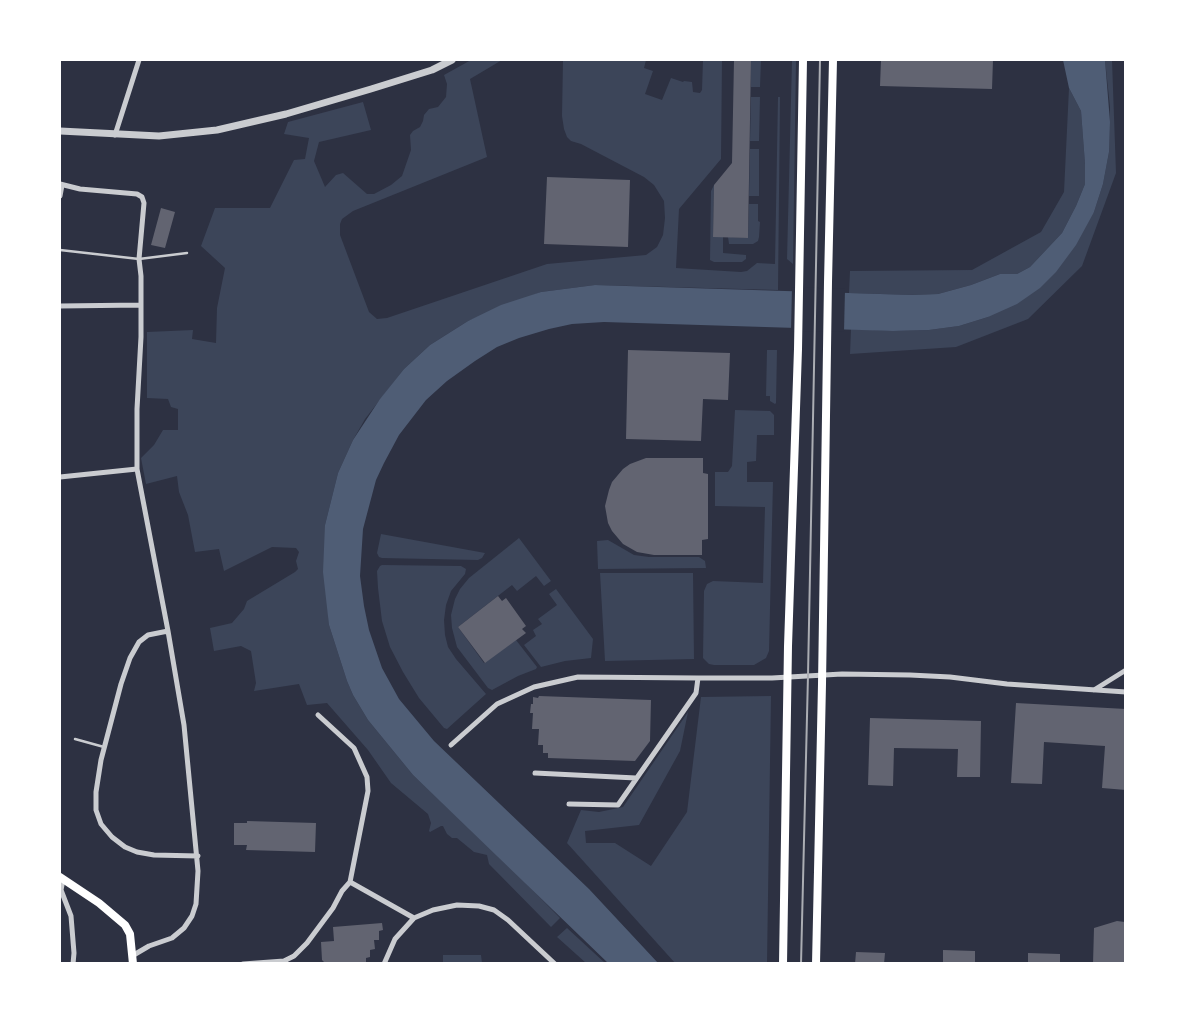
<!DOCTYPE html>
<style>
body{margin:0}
#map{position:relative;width:1185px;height:1023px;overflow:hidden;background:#2d3142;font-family:"Nunito Sans",sans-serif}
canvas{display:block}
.frame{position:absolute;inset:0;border:61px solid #fff;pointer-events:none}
</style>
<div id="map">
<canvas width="1185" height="1023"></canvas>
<div class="frame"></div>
</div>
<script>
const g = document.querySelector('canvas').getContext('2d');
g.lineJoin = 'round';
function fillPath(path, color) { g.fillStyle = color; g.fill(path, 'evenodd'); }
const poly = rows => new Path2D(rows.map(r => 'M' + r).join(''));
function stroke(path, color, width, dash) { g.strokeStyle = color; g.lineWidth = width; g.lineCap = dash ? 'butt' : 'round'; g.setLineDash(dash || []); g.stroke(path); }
fillPath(poly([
 [471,60,502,60,470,79,487,157,353,211,342,219,340,224,340,235,369,312,377,319,387,318,547,264,646,255,657,247,663,235,665,218,664,201,654,185,644,177,581,144,571,141,567,137,564,129,562,116,563,60,646,60,644,68,653,71,645,94,662,100,671,78,683,82,684,81,692,82,693,92,700,93,702,90,703,60,722,60,721,159,679,209,676,268,741,272,747,271,757,263,775,264,778,97,780,97,778,290,595,285,541,292,468,321,430,345,404,369,365,419,353,440,338,473,325,525,329,625,347,681,353,695,368,720,413,775,506,863,560,918,551,927,489,864,487,855,474,852,457,838,452,838,447,834,443,826,441,826,430,832,429,831,431,823,428,814,391,783,368,750,327,703,307,705,299,684,254,691,256,683,251,651,241,646,214,651,210,628,232,623,244,609,247,601,295,572,298,569,296,561,299,552,296,548,272,547,224,571,219,549,195,552,188,515,179,492,177,476,146,484,141,458,154,445,163,430,178,430,178,409,171,407,168,399,147,398,147,332,193,330,192,339,216,343,217,308,225,268,201,246,215,208,270,208,294,160,305,159,309,138,284,134,288,122,363,102,371,130,319,142,314,161,325,187,336,175,343,173,367,194,374,194,391,185,402,176,411,150,410,135,413,131,420,127,423,121,424,115,429,109,438,107,446,97,447,84,444,75],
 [751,60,761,60,760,87,751,87],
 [792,60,796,60,793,264,787,259],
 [1105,60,1112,60,1116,173,1082,266,1028,319,956,347,850,354,851,329,893,331,929,330,959,326,988,317,1094,212,1103,184,1109,152,1110,107],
 [1069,88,1081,111,1085,164,1085,184,1076,206,1062,233,1030,267,1017,274,1000,274,971,285,938,294,912,295,849,293,850,271,972,270,1041,232,1064,192],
 [751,97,760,97,759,141,750,141],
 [750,149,759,149,759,196,749,196],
 [714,185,713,237,723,237,723,253,746,255,746,259,742,262,714,262,710,260,711,191],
 [749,204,758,204,758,221,760,222,759,237,758,241,753,244,729,244,728,237,748,238],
 [767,350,777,350,776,403,775,404,770,401,770,396,766,396],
 [735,410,770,411,774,415,774,435,757,435,756,461,747,462,747,482,773,482,769,651,766,658,754,665,714,665,709,664,703,658,704,591,707,584,713,581,763,583,765,507,715,506,715,472,728,472,732,466],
 [381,534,485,553,482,558,478,560,382,558,379,557,377,553],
 [519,538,551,581,544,586,536,576,517,591,512,585,458,627,484,663,516,640,537,667,536,669,518,676,492,690,488,688,457,647,452,628,451,615,455,599,460,589,469,578],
 [608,540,634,555,649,557,699,557,705,561,706,568,598,569,597,541],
 [382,565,461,566,466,569,465,574,451,591,446,605,444,620,445,635,448,647,456,659,486,694,447,729,444,728,419,698,403,672,390,647,382,621,378,588,377,571,380,566],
 [600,573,693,573,694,659,605,661],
 [556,589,593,639,591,658,565,661,541,667,524,645,536,636,533,630,542,624,538,619,557,605,549,594],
 [771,696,767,963,675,963,567,843,581,810,599,812,623,807,688,712,680,751,639,825,585,831,586,843,615,843,651,866,687,812,701,697],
 [567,928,605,963,586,963,557,937],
 [443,955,481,955,482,963,443,963]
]), '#3c4559');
fillPath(poly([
 [1063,60,1105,60,1110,122,1109,152,1103,184,1094,212,1076,245,1056,272,1040,288,1017,304,988,317,959,326,929,330,893,331,604,322,572,324,549,329,519,338,497,347,475,361,447,381,426,400,399,435,384,463,376,480,363,529,360,576,364,606,369,630,382,668,399,699,434,741,589,889,658,963,609,964,413,775,368,720,353,695,347,681,329,625,323,572,325,525,338,473,353,440,380,399,404,369,430,345,468,321,501,305,541,292,595,285,912,295,938,294,971,285,1000,274,1017,274,1030,267,1062,233,1076,206,1085,184,1085,164,1081,111,1069,88]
]), '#4f5d75');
fillPath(poly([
 [792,287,845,289,844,332,791,331]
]), '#2d3142');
fillPath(poly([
 [734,60,751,60,748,238,713,237,714,185,732,163],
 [881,60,993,60,992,89,880,86],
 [547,177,630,180,628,247,544,244],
 [161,208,175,212,165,248,151,245],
 [628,350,730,353,728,400,703,399,701,441,626,439],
 [646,458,703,458,703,473,708,474,708,539,702,540,702,555,654,555,637,552,623,544,612,531,608,523,605,506,609,490,612,482,623,469,630,464],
 [498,596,502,601,506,598,526,626,522,629,526,633,485,663,458,627],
 [539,696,651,700,650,741,635,761,548,758,548,753,543,753,543,745,538,745,539,729,532,729,533,713,530,713,531,704,533,704,533,697,538,698],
 [1016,703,1126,709,1126,790,1102,788,1105,746,1044,742,1042,784,1011,783],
 [870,718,981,721,980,777,957,777,958,749,894,748,893,786,868,785],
 [247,821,316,823,315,852,246,850,247,845,234,845,234,823,247,823],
 [1117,921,1125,922,1124,964,1093,964,1094,928],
 [382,923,383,930,379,931,379,940,374,940,375,949,370,950,370,957,366,958,366,964,326,964,322,960,321,942,334,941,333,927],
 [943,950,975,951,975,964,943,964],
 [856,952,885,953,884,964,855,964],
 [1028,953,1060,954,1060,964,1028,964]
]), '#626471');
stroke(poly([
 [60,250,139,259,187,253],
 [75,739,104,747]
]), '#caccd0', 2.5);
stroke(poly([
 [115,135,139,60],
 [60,184,80,189,137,194,142,197,144,203,139,259,141,276,141,337,137,409,137,469,168,631,184,725,198,871,196,904,192,916,184,928,172,938,149,946,132,956],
 [60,196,62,185],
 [60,306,141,305],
 [60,477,137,469],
 [168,631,148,635,139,642,130,658,121,684,101,760,96,792,96,810,101,824,112,837,125,847,137,852,154,855,198,856],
 [1094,690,1126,670],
 [318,715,354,748,367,777,368,791,350,882],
 [451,745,497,704,534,687,578,677,698,678,772,678,842,674,910,675,950,677,1007,684,1126,692],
 [535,773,636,778],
 [569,804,618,805,696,693,698,678],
 [63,880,61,890,71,916,74,953,73,964],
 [243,964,284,961,294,956,307,943,333,908,342,891,350,882,414,918],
 [384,964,395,939,414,918,433,910,457,905,479,906,494,910,508,920,555,964]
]), '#caccd0', 5);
stroke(poly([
 [60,131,159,136,217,130,286,114,371,89,432,70,452,60]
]), '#caccd0', 7);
stroke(poly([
 [60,877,99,903,125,925,130,934,133,964],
 [783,964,788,646,798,349,803,60],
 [816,964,822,684,828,282,833,60]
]), '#fff', 8);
stroke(poly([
 [801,964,808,675,820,60]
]), '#abadb3', 2);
</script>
